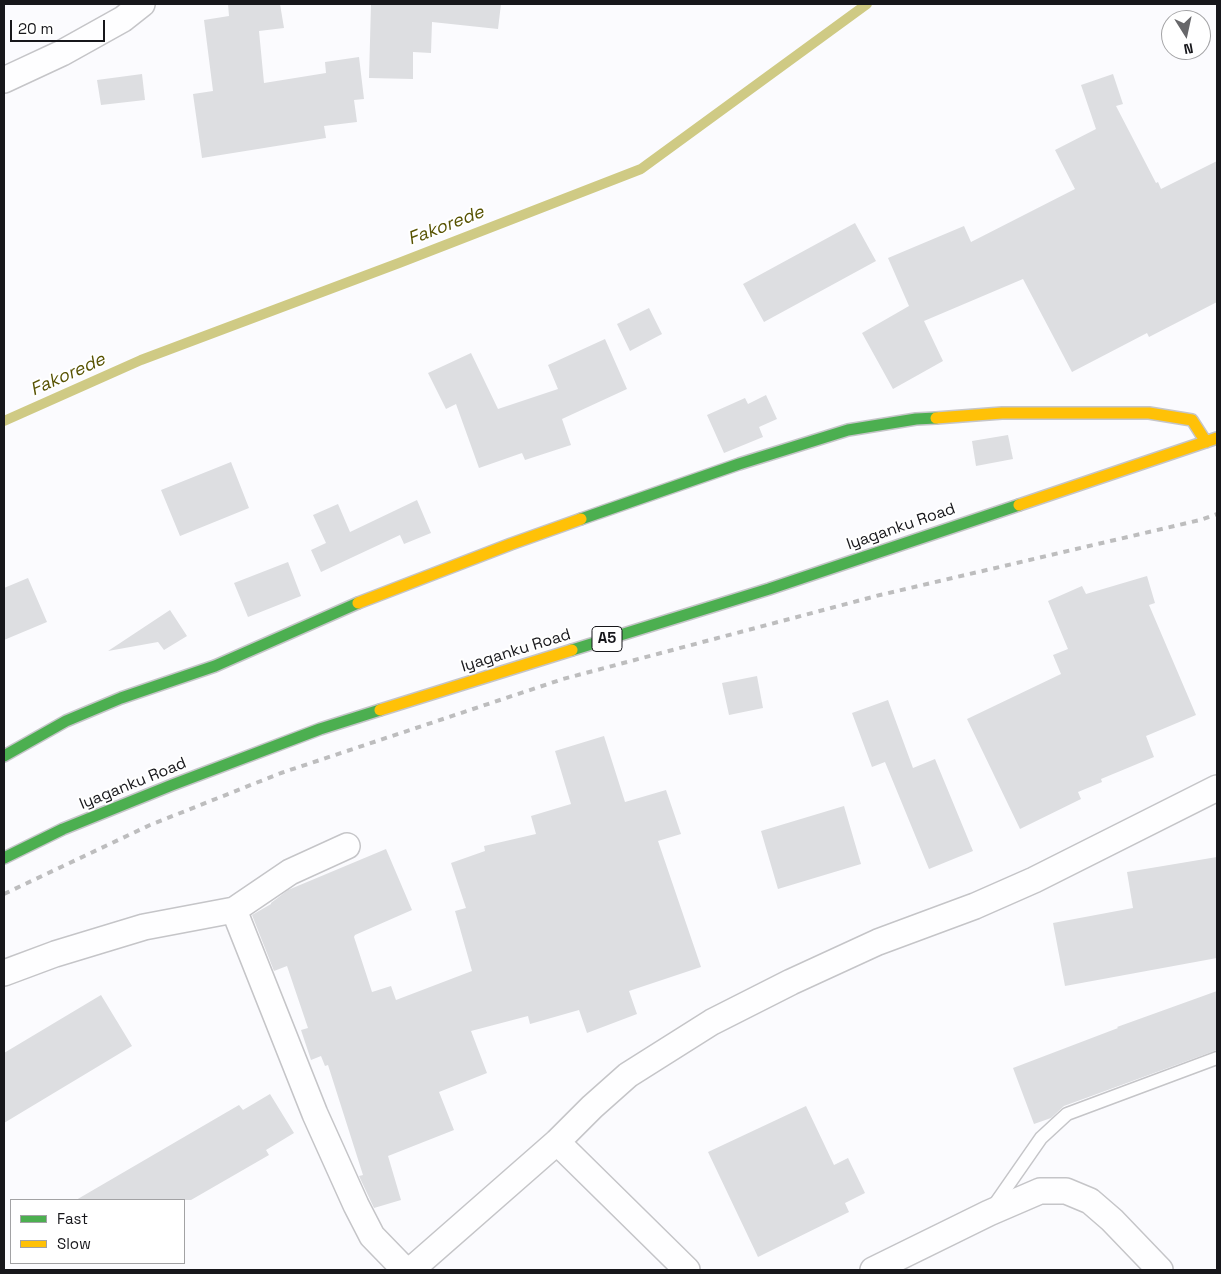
<!DOCTYPE html>
<style>
body{margin:0}
#map{position:relative;width:1221px;height:1274px;overflow:hidden;background:#fbfbfe;font-family:"Space Grotesk",sans-serif}
canvas{display:block}
.frame{position:absolute;inset:0;border:5px solid #17171b;pointer-events:none}
.legend{position:absolute;left:10px;top:1199px;width:175px;height:65px;box-sizing:border-box;background:#fff;border:1px solid #a2a2a4;margin:0;padding:6px 9px;list-style:none;font-size:15px;color:#17171b}
.legend li{display:flex;align-items:center;gap:10px;height:25px}
.legend b{width:25px;border:1px solid #a2a2a4}
.north{position:absolute;left:1161px;top:10px;width:50px;height:50px;box-sizing:border-box;background:#fff;border:1px solid #a2a2a4;border-radius:50%;rotate:170deg;font-size:14px;font-weight:700;line-height:20px;text-align:center;color:#17171b}
.north::after{content:'';display:block;margin:auto;width:18px;height:22px;background:#67676a;clip-path:polygon(50% 0,100% 100%,50% 72%,0 100%)}
.scale{position:absolute;left:10px;top:20px;width:95px;height:22px;box-sizing:border-box;border:2px solid #17171b;border-top:0;padding-left:6px;font-size:15px;line-height:18px;white-space:nowrap;color:#17171b;-webkit-text-stroke:4px #fff;paint-order:stroke}
</style>
<div id="map">
<canvas width="1221" height="1274"></canvas>
<div class="frame"></div>
<ul class="legend">
<li><b style="height:6px;background:#4caf50"></b>Fast</li>
<li><b style="height:6px;background:#ffc107"></b>Slow</li>
</ul>
<div class="north">N</div>
<div class="scale">20 m</div>
</div>
<script>
const g = document.querySelector('canvas').getContext('2d');
g.lineJoin = 'round';
const poly = rows => new Path2D(rows.map(r => 'M' + r).join(''));
function stroke(path, color, width, dash) { g.strokeStyle = color; g.lineWidth = width; g.lineCap = dash ? 'butt' : 'round'; g.setLineDash(dash || []); g.stroke(path); }
function fillPath(path, color) { g.fillStyle = color; g.fill(path, 'evenodd'); }
function label(font, color, halo, rows, align = 'center') {
  g.font = font + ' "Space Grotesk",sans-serif'; g.lineWidth = 4; g.setLineDash([]); g.textBaseline = 'middle'; g.strokeStyle = halo; g.fillStyle = color; for (const [text, x, y, turn = 0] of rows) {
    g.save(); g.translate(x, y); g.rotate((+turn || 0) * Math.PI / 180); g.textAlign = isNaN(turn) ? turn : align; if (halo) g.strokeText(text, 0, 0); g.fillText(text, 0, 0); g.restore();
  }
}
stroke(poly([
 [4,421,141,360,399,263,641,169,867,4]
]), '#cfca84', 10);
fillPath(poly([
 [228,4,280,4,284,28,259,31,264,83,326,73,325,62,359,57,364,99,354,100,357,122,324,126,326,138,202,158,193,94,213,91,204,20,229,16],
 [371,4,501,4,498,29,432,22,431,53,413,52,413,79,369,78],
 [142,74,145,100,101,105,97,80],
 [1113,74,1123,104,1116,106,1156,183,1158,182,1161,189,1217,161,1217,302,1149,337,1147,333,1072,372,1023,279,924,321,943,361,893,389,862,333,909,306,888,258,964,226,971,242,1075,189,1055,150,1096,129,1081,85],
 [855,223,876,261,764,322,743,284],
 [649,308,662,334,630,351,617,324],
 [605,339,627,389,562,419,571,445,525,460,522,453,479,468,456,404,446,409,428,373,471,353,498,409,558,389,548,365],
 [766,395,777,419,759,427,763,437,724,453,707,415,745,398,748,404],
 [1008,435,1013,459,976,466,972,441],
 [231,462,249,508,180,536,161,490],
 [417,500,431,533,404,544,400,535,321,572,311,550,326,543,313,515,338,504,350,532],
 [288,562,301,596,248,617,234,583],
 [1147,576,1155,603,1149,605,1196,715,1146,736,1154,757,1101,779,1102,782,1078,792,1081,799,1020,829,967,719,1061,674,1053,655,1068,649,1048,601,1082,586,1086,594],
 [28,578,47,622,4,640,4,588],
 [170,610,187,636,164,650,158,642,108,651],
 [757,676,763,708,729,715,722,683],
 [888,700,913,768,935,759,973,851,929,869,885,762,872,767,852,713],
 [604,736,625,802,666,790,681,834,658,841,701,967,629,991,637,1014,587,1033,579,1010,530,1024,528,1016,471,1031,487,1073,439,1092,454,1130,388,1156,401,1200,374,1208,359,1176,363,1175,328,1065,325,1066,321,1056,311,1060,301,1030,308,1028,287,966,274,971,252,915,271,904,271,903,288,890,386,849,412,910,355,935,354,937,372,992,391,986,396,1000,472,971,455,911,466,908,451,863,485,851,484,846,536,834,531,816,571,804,555,751],
 [844,806,861,864,778,889,761,831],
 [1217,857,1217,958,1065,986,1053,923,1133,908,1127,872],
 [1217,991,1217,1050,1064,1106,1051,1118,1034,1124,1013,1068,1118,1028,1117,1027],
 [101,995,132,1046,4,1123,4,1053],
 [270,1094,294,1133,266,1150,269,1155,191,1200,76,1200,239,1105,243,1110],
 [806,1106,834,1165,848,1158,865,1193,845,1203,849,1212,758,1257,708,1152]
]), '#dddee1');
const lane = poly([
 [993,1207,1041,1138,1067,1114,1217,1058]
]);
const street = poly([
 [4,80,62,53,123,19,142,4],
 [234,910,315,1114,356,1205,372,1236,405,1270],
 [4,973,55,954,144,927,234,910,290,872,347,846],
 [557,1142,687,1270],
 [411,1270,557,1142,592,1107,628,1075,712,1022,791,982,878,942,975,906,1034,880,1217,788],
 [873,1270,989,1213,1040,1191,1066,1191,1090,1201,1112,1220,1160,1270]
]);
const fast = poly([
 [581,519,739,464,848,430,916,419,936,418],
 [572,650,769,589,1019,505],
 [4,756,66,721,121,698,215,666,358,603],
 [4,858,63,829,172,785,320,729,380,710]
]);
const slow = poly([
 [936,418,1002,413,1149,413,1192,420,1206,442],
 [1019,505,1217,438],
 [358,603,511,544,581,519],
 [380,710,572,650]
]);
stroke(lane, '#c5c5c8', 15);
stroke(street, '#c5c5c8', 28);
stroke(fast, '#c5c5c8', 14);
stroke(slow, '#c5c5c8', 14);
stroke(lane, '#fefeff', 12);
stroke(street, '#fefeff', 25);
stroke(fast, '#4caf50', 11);
stroke(slow, '#ffc107', 11);
stroke(poly([
 [4,894,150,825,281,773,563,679,880,595,1200,520,1217,514]
]), '#bdbdbe', 4, [6, 6]);
for (const [x, y, w] of [
 [607,639,30]
]) { const box = new Path2D(); box.roundRect(x - w / 2, y - 12.5, w, 25, 4); g.fillStyle = '#fff'; g.fill(box); stroke(box, '#17171b', 1); }
label('bold 15px', '#17171b', null, [
 ["A5",607,639]
]);
label('16px', '#17171b', '#fff', [
 ["Iyaganku Road",901,527,-19],
 ["Iyaganku Road",516,651,-17],
 ["Iyaganku Road",133,784,-22]
]);
label('italic 18px', '#575200', '#fff', [
 ["Fakorede",446,226,-21],
 ["Fakorede",68,375,-24]
]);
</script>
